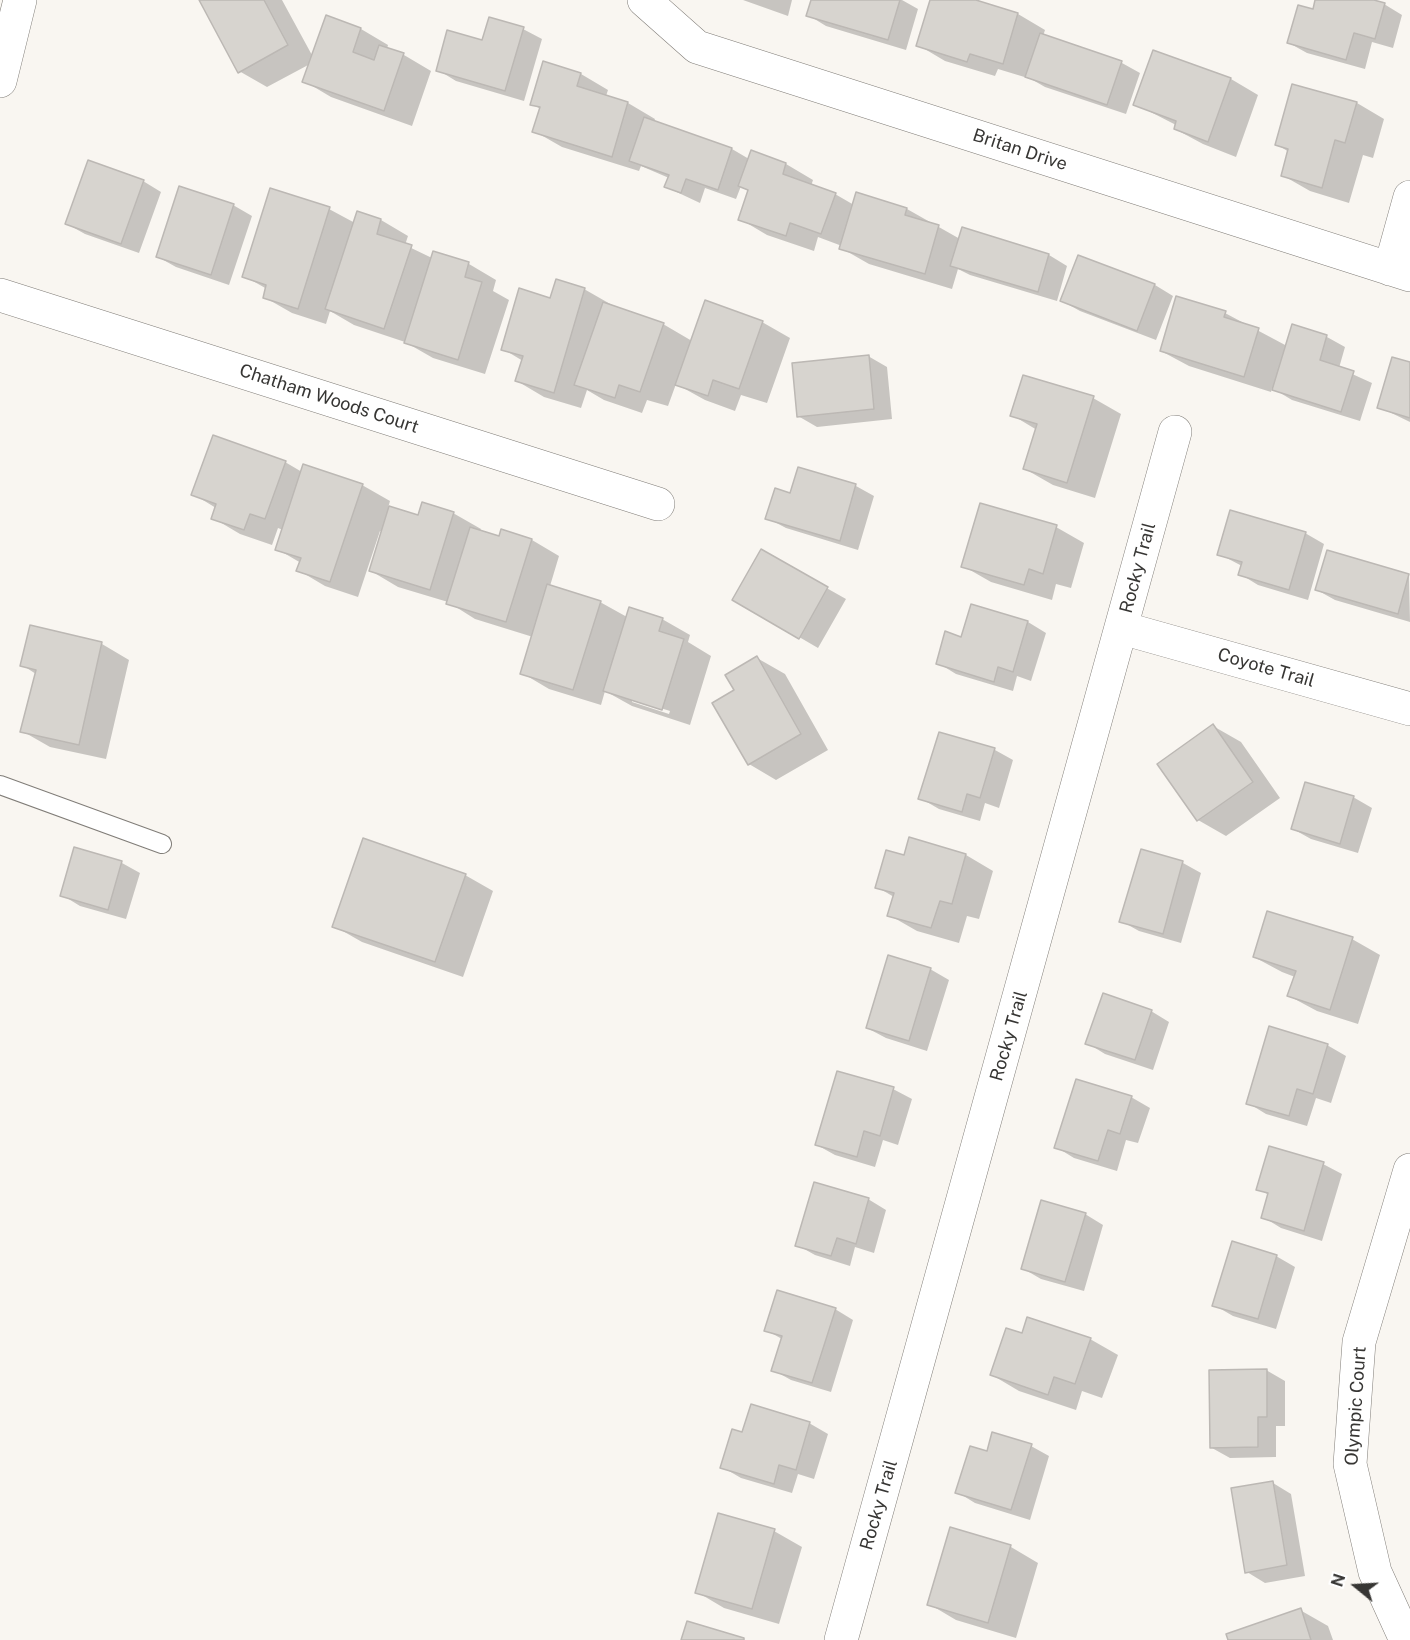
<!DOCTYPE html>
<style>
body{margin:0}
#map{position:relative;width:1410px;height:1640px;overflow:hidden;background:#f9f6f1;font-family:"Public Sans",sans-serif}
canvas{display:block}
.north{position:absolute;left:1326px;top:1556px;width:60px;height:60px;-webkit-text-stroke:4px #fff;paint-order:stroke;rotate:288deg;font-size:16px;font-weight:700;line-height:24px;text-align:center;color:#373634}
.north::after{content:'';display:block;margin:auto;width:21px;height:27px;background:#373634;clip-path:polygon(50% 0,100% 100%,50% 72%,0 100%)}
</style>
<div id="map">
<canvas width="1410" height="1640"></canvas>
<div class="north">N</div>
</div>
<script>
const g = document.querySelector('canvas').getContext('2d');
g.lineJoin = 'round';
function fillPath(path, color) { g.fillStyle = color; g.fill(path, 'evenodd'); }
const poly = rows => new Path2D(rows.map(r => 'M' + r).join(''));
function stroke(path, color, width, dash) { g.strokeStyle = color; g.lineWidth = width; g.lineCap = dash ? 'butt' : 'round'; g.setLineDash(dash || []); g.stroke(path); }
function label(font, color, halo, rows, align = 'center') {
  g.font = font + ' "Public Sans",sans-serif'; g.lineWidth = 4.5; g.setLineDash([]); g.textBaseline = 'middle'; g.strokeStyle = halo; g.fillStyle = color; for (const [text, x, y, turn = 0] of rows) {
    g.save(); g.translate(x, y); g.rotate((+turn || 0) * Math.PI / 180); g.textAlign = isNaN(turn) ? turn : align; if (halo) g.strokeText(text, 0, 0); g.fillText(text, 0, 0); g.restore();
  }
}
fillPath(poly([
 [200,0,282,0,313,57,327,17,361,29,388,45,387,49,404,55,431,71,412,126,331,97,304,81,310,64,267,87,239,71],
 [743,0,792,0,788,16],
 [812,0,902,0,918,9,906,50,826,26,808,15],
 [932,0,970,0,1018,14,1045,30,1043,36,1122,63,1140,73,1126,114,1045,87,1031,79,998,69,995,76,945,61,918,45],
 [1317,0,1369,0,1384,4,1402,15,1393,48,1372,42,1365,69,1307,53,1289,43,1314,11],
 [523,29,542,39,524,101,456,81,438,70,483,42],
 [1154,52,1231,79,1258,95,1236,157,1203,144,1175,129,1176,125,1135,104],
 [581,74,608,90,606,96,628,103,655,119,654,122,732,149,749,159,752,152,786,164,813,180,811,186,835,194,854,205,857,194,907,209,960,239,963,229,1049,255,1067,266,1057,301,970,275,958,269,952,289,869,264,841,248,842,246,818,237,814,251,767,235,740,219,750,191,741,186,736,199,705,188,700,203,666,187,669,178,641,166,639,171,562,147,534,131,541,109,531,104],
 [1357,103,1384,119,1373,158,1363,155,1349,203,1310,191,1282,175,1289,152,1276,144],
 [143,181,161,192,139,253,85,234,67,224],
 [233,205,252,216,229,285,176,267,158,257],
 [329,209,355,223,358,213,381,220,408,236,405,245,432,258,434,253,469,264,496,280,493,291,509,300,485,374,433,358,405,342,354,325,330,311,326,324,292,313,264,297,267,289,244,276],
 [1078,257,1155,285,1173,296,1156,340,1080,311,1062,301],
 [584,289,612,305,663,324,692,341,762,322,790,338,767,403,741,395,735,411,705,400,676,384,668,406,647,400,642,413,604,400,587,390,581,408,544,397,517,381,523,361,503,349,551,300],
 [1225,313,1287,346,1293,326,1327,337,1345,347,1339,368,1372,383,1360,421,1292,400,1272,388,1271,392,1189,366,1161,351],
 [868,356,887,367,892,419,817,427,798,416],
 [1410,364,1410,422,1379,407],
 [1093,398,1121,414,1095,498,1053,485,1025,469,1037,430,1012,415],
 [285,462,302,472,362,485,390,501,388,508,419,517,453,513,481,529,480,531,500,538,502,531,532,540,559,556,550,586,600,602,627,617,662,619,690,635,688,642,711,656,690,725,632,706,605,691,601,705,549,689,522,673,533,637,475,619,448,602,398,587,371,571,382,532,380,531,358,597,325,586,298,570,301,563,277,549,283,530,278,528,272,545,240,534,213,518,216,508,193,494],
 [632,699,670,711,669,714,632,702],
 [799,469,856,486,874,496,858,550,786,528,767,518,791,494],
 [1056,527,1084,543,1071,588,1056,584,1052,600,991,582,963,566],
 [1305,533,1324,544,1308,600,1258,585,1240,574,1242,566,1219,554],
 [761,551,846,599,818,648,734,599],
 [1409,575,1410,622,1335,600,1317,590],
 [1028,622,1046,633,1031,681,1017,676,1013,691,956,674,938,663,962,639],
 [31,627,102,644,129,660,106,759,50,747,22,731,36,674,22,665],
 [757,658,785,674,828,750,776,780,749,764,736,691],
 [1213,726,1241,742,1280,798,1226,836,1198,820],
 [940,733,995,750,1013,760,999,808,985,803,980,821,939,809,920,798],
 [1353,797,1372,808,1358,853,1311,839,1293,829],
 [76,849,122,863,140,873,126,919,80,906,62,895],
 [1142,851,1183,863,1201,873,1181,943,1139,931,1121,921],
 [966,855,993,871,979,919,967,916,959,943,917,931,889,915,894,897,877,887,905,857],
 [465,875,493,891,463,977,362,942,334,926],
 [1352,939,1380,955,1358,1024,1317,1011,1289,996,1295,977,1282,972,1254,957],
 [930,969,949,980,927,1051,886,1038,867,1028],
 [1151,1011,1169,1022,1153,1070,1105,1054,1087,1043],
 [1327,1045,1346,1056,1331,1103,1316,1098,1307,1126,1266,1114,1248,1103],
 [893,1089,912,1099,898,1145,883,1140,875,1167,835,1155,817,1145],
 [1131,1097,1150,1108,1138,1143,1126,1140,1117,1171,1074,1158,1056,1147],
 [1323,1164,1342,1174,1322,1241,1281,1228,1263,1217,1269,1195,1258,1189],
 [868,1199,886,1210,874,1253,855,1247,850,1266,815,1255,797,1245],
 [1085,1214,1103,1225,1084,1291,1041,1279,1022,1268],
 [1276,1256,1295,1267,1276,1329,1233,1316,1214,1305],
 [835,1309,853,1320,831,1392,791,1380,773,1370,782,1339,766,1330],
 [1023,1335,1090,1339,1118,1355,1102,1398,1082,1391,1076,1410,1019,1391,992,1375],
 [1266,1370,1285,1381,1285,1426,1276,1426,1276,1457,1230,1458,1212,1448],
 [809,1423,828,1434,814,1479,798,1474,792,1493,741,1478,722,1467,743,1434],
 [1031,1446,1049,1456,1030,1520,975,1503,957,1492],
 [1273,1483,1291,1494,1305,1576,1265,1583,1247,1572],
 [951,1529,1011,1547,1038,1563,1016,1638,956,1620,929,1604],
 [774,1531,802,1547,779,1624,724,1608,697,1592],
 [1300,1610,1328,1626,1333,1640,1230,1640]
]), '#0003');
const building = poly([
 [199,0,264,0,288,45,238,73,199,0],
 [811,0,900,0,888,40,806,16,811,0],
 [930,0,976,0,1018,13,1003,64,970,54,967,62,916,46,930,0],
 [1315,0,1374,0,1385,3,1375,39,1354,33,1346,60,1287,43,1298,5,1313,9,1315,0],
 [326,15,361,28,353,52,374,60,379,45,404,53,384,111,302,82,326,15],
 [489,17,524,27,505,91,436,71,447,30,482,40,489,17],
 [1040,33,1122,61,1107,105,1025,77,1040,33],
 [1153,50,1231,78,1208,142,1174,129,1176,121,1133,105,1153,50],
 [543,61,581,73,577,86,628,102,612,157,532,132,540,107,530,105,543,61],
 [1292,84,1357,102,1345,143,1335,140,1322,188,1281,176,1288,149,1275,145,1292,84],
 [644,117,732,148,718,190,686,179,681,193,664,187,669,175,629,161,644,117],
 [751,150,786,163,783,174,836,193,821,234,790,223,786,236,738,220,748,190,738,186,751,150],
 [88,160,144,180,121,244,65,224,88,160],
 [179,186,234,204,211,275,156,257,179,186],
 [270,188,330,207,298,309,263,298,266,285,242,277,270,188],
 [856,192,907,208,905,215,939,225,925,274,839,249,856,192],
 [357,211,381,219,377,234,412,245,384,329,325,309,357,211],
 [962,227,1049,254,1038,292,950,266,962,227],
 [433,251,469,262,465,277,482,282,458,360,404,343,433,251],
 [1078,255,1155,284,1137,331,1060,301,1078,255],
 [556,279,585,288,554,393,515,381,523,356,501,350,519,288,550,298,556,279],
 [1176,296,1226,311,1224,317,1259,328,1244,377,1160,351,1176,296],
 [705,300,763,321,739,389,713,380,708,396,675,385,705,300],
 [603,302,664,323,640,392,619,385,615,398,574,385,603,302],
 [1292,324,1327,335,1320,360,1354,371,1341,412,1272,390,1292,324],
 [869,355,874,409,797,417,792,363,869,355],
 [1392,357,1410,362,1410,418,1377,408,1392,357],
 [1023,375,1094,396,1067,483,1023,469,1037,424,1010,416,1023,375],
 [213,435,286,461,265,519,250,514,244,530,211,519,216,504,191,495,213,435],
 [303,464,363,484,330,582,296,571,301,558,275,550,303,464],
 [798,467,856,484,840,541,765,519,775,488,790,493,798,467],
 [422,502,454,512,430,590,369,571,389,506,418,515,422,502],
 [980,503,1057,525,1043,574,1029,569,1024,585,961,567,980,503],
 [1230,510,1306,532,1289,590,1238,575,1242,562,1217,555,1230,510],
 [470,527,499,536,501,529,532,539,506,622,446,604,470,527],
 [761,549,828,587,799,639,732,600,761,549],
 [1327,550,1409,574,1398,614,1315,590,1327,550],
 [547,584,601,601,573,690,520,674,547,584],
 [971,604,1028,621,1013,672,998,667,994,682,936,664,945,631,961,637,971,604],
 [629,607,663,618,659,631,684,639,662,710,603,691,629,607],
 [30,625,102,642,79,745,20,732,36,670,20,666,30,625],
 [757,656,801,734,748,765,712,703,734,690,725,675,757,656],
 [1213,724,1253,782,1197,821,1157,764,1213,724],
 [939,732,995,748,980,798,967,794,962,812,918,799,939,732],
 [1305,782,1354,796,1340,844,1291,829,1305,782],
 [909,837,966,854,952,904,940,901,931,928,887,916,894,893,875,888,886,850,904,855,909,837],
 [363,838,466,874,435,962,332,927,363,838],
 [74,847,122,861,108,910,60,896,74,847],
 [1141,849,1183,861,1163,934,1119,922,1141,849],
 [1267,911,1353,937,1330,1010,1287,996,1296,971,1253,957,1267,911],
 [888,955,931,968,909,1041,866,1028,888,955],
 [1103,993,1152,1010,1135,1060,1085,1044,1103,993],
 [1269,1026,1328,1044,1313,1094,1297,1089,1289,1116,1246,1104,1269,1026],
 [837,1071,894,1087,880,1136,864,1131,857,1157,815,1145,837,1071],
 [1076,1079,1132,1096,1120,1134,1108,1130,1098,1161,1054,1148,1076,1079],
 [1269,1146,1324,1162,1304,1231,1261,1218,1268,1193,1256,1190,1269,1146],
 [814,1182,869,1198,856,1244,837,1238,831,1256,795,1246,814,1182],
 [1041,1200,1086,1213,1065,1282,1021,1269,1041,1200],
 [1232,1241,1277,1255,1258,1319,1212,1306,1232,1241],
 [777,1290,836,1308,812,1383,771,1371,782,1336,764,1331,777,1290],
 [1027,1317,1091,1338,1075,1384,1054,1377,1048,1395,990,1375,1006,1328,1022,1333,1027,1317],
 [1267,1369,1267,1417,1258,1417,1258,1447,1210,1448,1209,1370,1267,1369],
 [751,1404,810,1422,796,1470,779,1465,774,1484,720,1468,732,1429,742,1432,751,1404],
 [992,1432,1032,1444,1011,1510,955,1493,970,1446,987,1451,992,1432],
 [1273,1481,1287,1565,1245,1573,1231,1488,1273,1481],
 [718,1513,775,1529,752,1609,695,1593,718,1513],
 [950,1527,1011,1545,988,1623,927,1605,950,1527],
 [1301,1608,1311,1640,1228,1640,1226,1634,1301,1608],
 [687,1621,744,1638,744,1640,681,1640,687,1621]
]);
fillPath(building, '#d7d4cf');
stroke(building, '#bcb8b4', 1.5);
const service = poly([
 [0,785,162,844]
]);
const minor = poly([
 [644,0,697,47,1410,275],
 [1390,269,1410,197],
 [0,295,658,504],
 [1122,628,1410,709],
 [841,1640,1175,432],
 [1406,1640,1375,1572,1350,1464,1359,1342,1410,1170]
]);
const tertiary = poly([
 [0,81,20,0]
]);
stroke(service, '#807d78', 20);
stroke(minor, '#807d78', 34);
stroke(tertiary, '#807d78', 34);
stroke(service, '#fff', 18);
stroke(minor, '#fff', 33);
stroke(tertiary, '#fff', 33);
label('18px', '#373634', '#fff', [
 ["Britan Drive",1020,150,18],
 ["Chatham Woods Court",329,399,18],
 ["Rocky Trail",1138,568,-75],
 ["Coyote Trail",1266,668,16],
 ["Rocky Trail",1009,1036,-74],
 ["Olympic Court",1356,1406,-86],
 ["Rocky Trail",879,1505,-74]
]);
</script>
